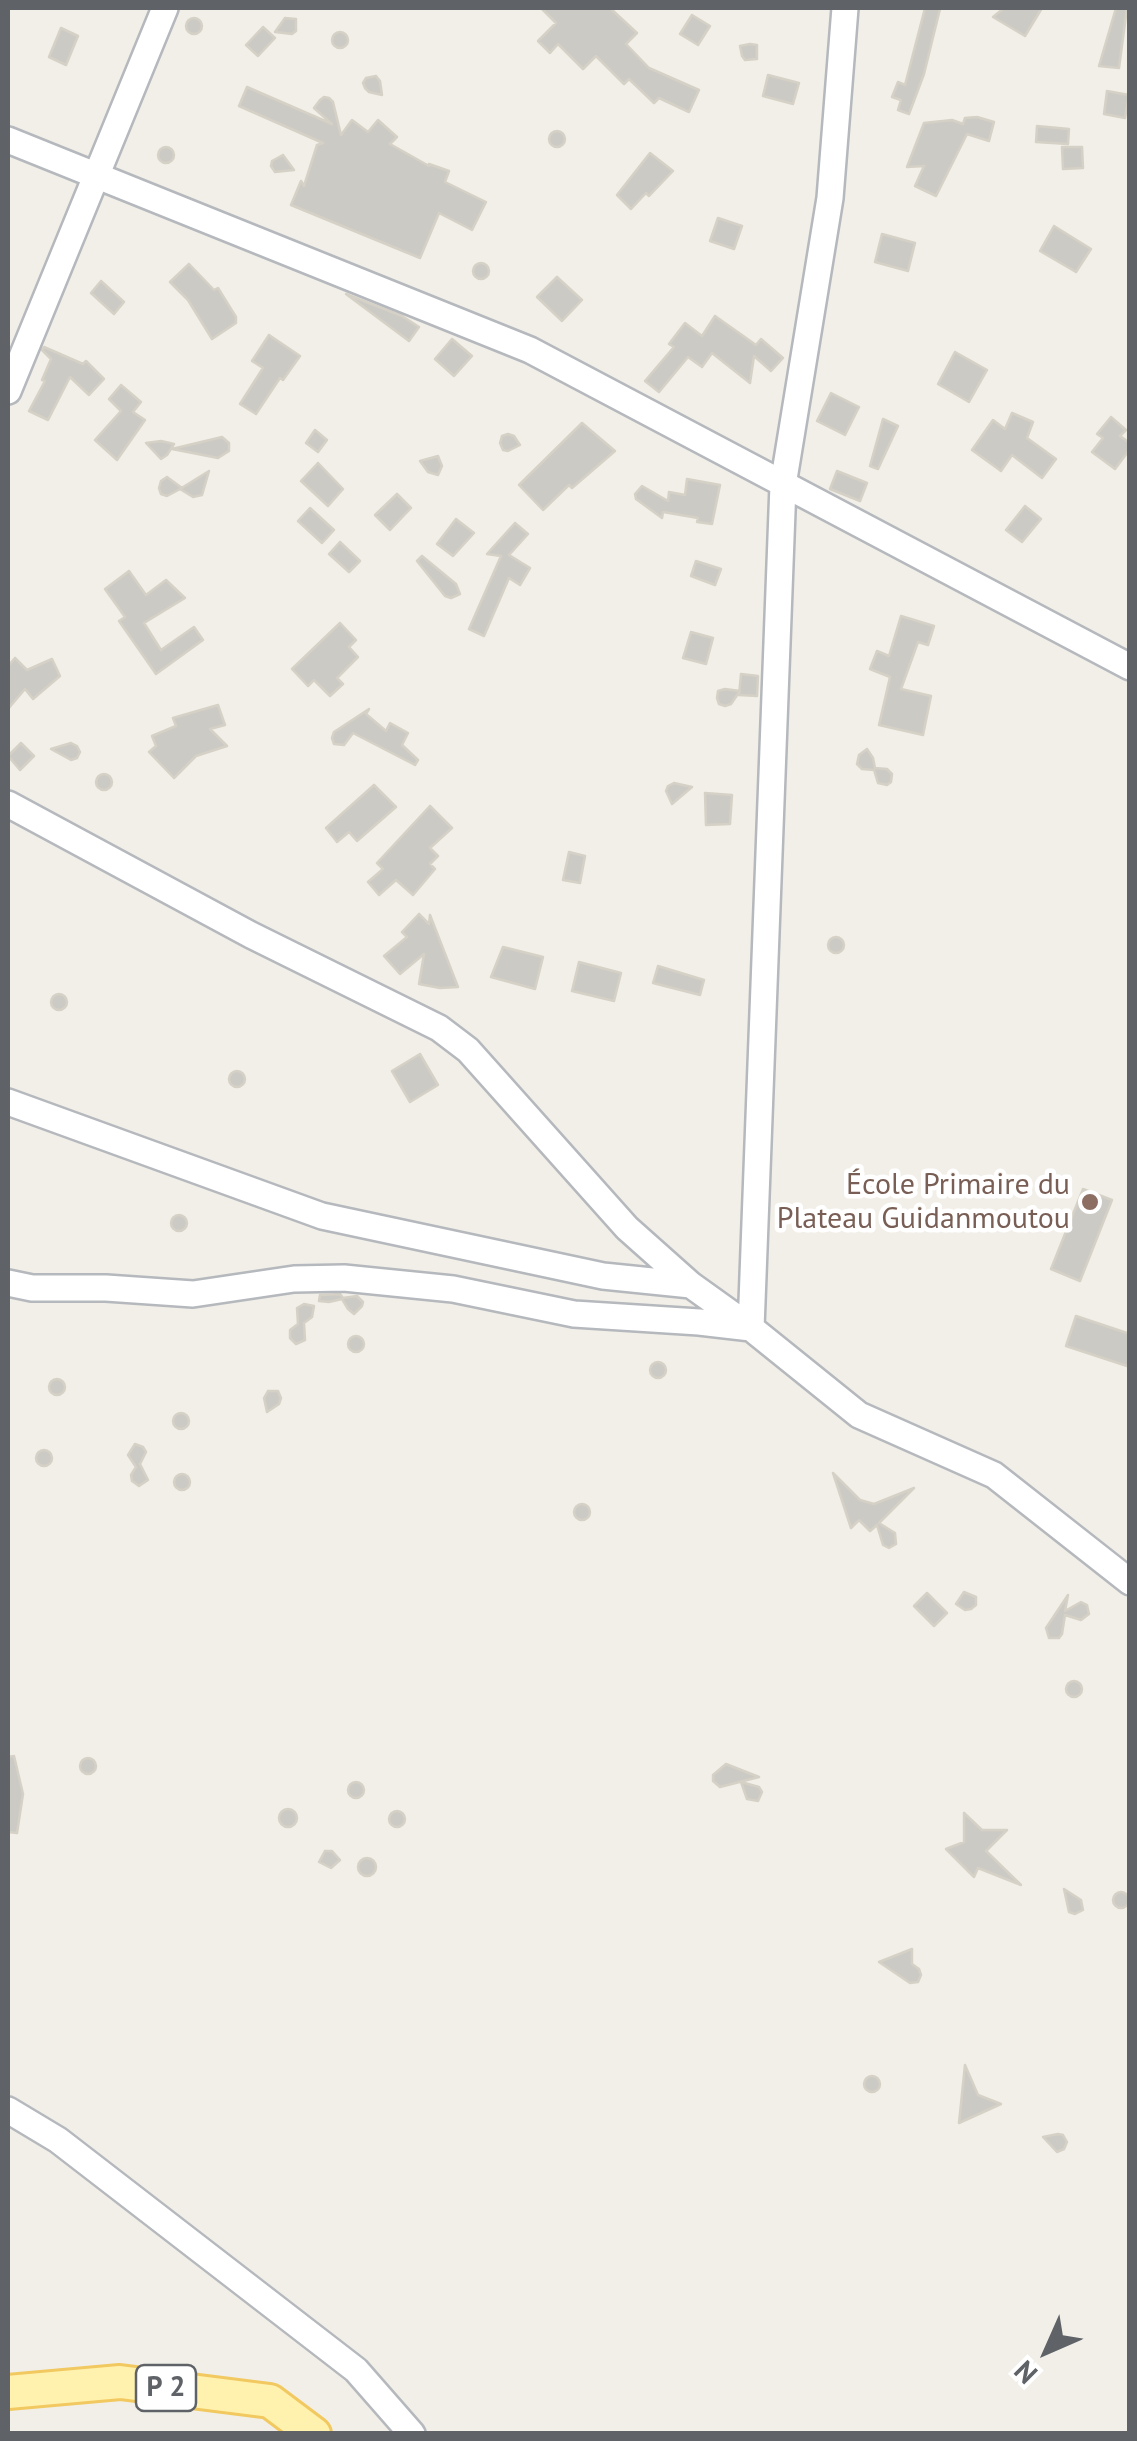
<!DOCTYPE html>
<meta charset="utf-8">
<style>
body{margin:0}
#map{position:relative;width:1137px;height:2441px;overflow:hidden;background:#f1efe8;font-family:"PT Sans",sans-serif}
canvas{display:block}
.frame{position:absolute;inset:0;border:10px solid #5f6368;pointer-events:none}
.north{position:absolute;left:997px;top:2301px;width:100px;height:100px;-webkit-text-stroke:8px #fff;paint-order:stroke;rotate:225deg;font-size:28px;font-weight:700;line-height:40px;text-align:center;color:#5f6368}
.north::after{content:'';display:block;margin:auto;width:35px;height:45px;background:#5f6368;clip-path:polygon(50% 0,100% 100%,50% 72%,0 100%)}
</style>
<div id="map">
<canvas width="1137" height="2441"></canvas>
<div class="frame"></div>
<div class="north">N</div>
</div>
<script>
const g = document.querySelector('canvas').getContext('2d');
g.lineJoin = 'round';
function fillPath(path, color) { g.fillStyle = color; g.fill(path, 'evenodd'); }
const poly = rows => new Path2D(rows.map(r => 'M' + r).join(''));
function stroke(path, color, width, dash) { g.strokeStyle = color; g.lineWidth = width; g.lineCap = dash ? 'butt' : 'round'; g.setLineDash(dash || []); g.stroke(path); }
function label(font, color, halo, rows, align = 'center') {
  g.font = font + ' "PT Sans",sans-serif'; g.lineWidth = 9; g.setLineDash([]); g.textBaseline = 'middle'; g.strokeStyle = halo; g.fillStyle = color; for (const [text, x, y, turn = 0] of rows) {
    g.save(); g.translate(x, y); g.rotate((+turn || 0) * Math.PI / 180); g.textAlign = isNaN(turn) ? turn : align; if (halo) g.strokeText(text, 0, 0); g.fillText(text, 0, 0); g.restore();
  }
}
const building = poly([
 [541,8,610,8,637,33,626,44,649,68,699,90,689,112,659,98,654,103,629,79,624,84,596,56,583,69,558,44,550,53,538,41,556,23,541,8],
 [925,8,940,9,924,74,909,114,898,110,901,100,892,97,898,82,905,85,925,8],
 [1004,8,1042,8,1025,36,993,17,1004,8],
 [1116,8,1127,8,1119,68,1099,66,1116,8],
 [692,15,710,26,698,45,680,34,692,15],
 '186 26a8 8 0 1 1 16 0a8 8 0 1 1-16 0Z',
 [285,18,296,19,296,31,292,34,275,32,285,18],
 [263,27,275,38,258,56,246,45,263,27],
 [61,28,78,36,66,65,49,57,61,28],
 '332 40a8 8 0 1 1 16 0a8 8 0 1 1-16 0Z',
 [750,44,757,45,757,59,745,60,742,56,740,46,750,44],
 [768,75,799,83,793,104,763,96,768,75],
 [376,76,380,81,382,95,369,92,365,88,363,83,366,78,376,76],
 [247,87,332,124,314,108,320,100,324,97,329,98,333,102,341,135,352,120,368,132,378,120,397,137,390,144,429,166,429,164,449,171,445,182,486,202,472,230,439,213,420,258,291,205,301,181,304,186,317,145,323,143,239,106,247,87],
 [1107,91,1129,95,1125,118,1104,114,1107,91],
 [977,117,994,122,989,141,967,134,936,196,915,186,924,166,907,167,924,123,952,120,963,124,965,118,977,117],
 [1037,126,1069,129,1068,144,1036,142,1037,126],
 '549 139a8 8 0 1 1 16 0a8 8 0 1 1-16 0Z',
 '158 155a8 8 0 1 1 16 0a8 8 0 1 1-16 0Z',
 [1062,147,1082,147,1083,168,1063,169,1062,147],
 [650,153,673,171,649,196,646,193,631,209,617,195,650,153],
 [283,155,294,170,275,172,271,166,272,161,283,155],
 [718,218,742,226,734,249,710,241,718,218],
 [1054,226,1091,249,1076,272,1040,251,1054,226],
 [882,234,915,243,908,271,875,262,882,234],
 '473 271a8 8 0 1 1 16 0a8 8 0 1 1-16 0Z',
 [189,264,214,290,218,288,236,317,236,323,212,339,188,300,170,282,189,264],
 [557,277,582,300,562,321,537,297,557,277],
 [101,281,124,302,114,314,91,293,101,281],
 [346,294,402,316,419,327,409,341,346,294],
 [715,316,756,345,761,339,783,358,771,371,754,356,750,383,712,353,702,367,688,357,659,392,645,381,674,347,669,344,685,323,702,336,715,316],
 [269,335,300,356,283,380,280,378,256,414,240,404,263,368,252,361,269,335],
 [452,339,472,356,454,376,435,359,452,339],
 [44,347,83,364,86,361,104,379,89,395,70,377,48,420,29,411,45,381,42,380,51,359,42,350,44,347],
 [955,352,987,370,969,402,938,384,955,352],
 [121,385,141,402,133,412,145,420,117,460,95,440,121,411,109,399,121,385],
 [831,393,859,407,845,435,817,421,831,393],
 [1012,413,1033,422,1027,438,1056,459,1042,478,1012,455,1001,471,972,450,993,420,1005,429,1012,413],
 [1111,417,1126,430,1120,436,1130,443,1130,449,1115,469,1092,452,1103,438,1097,434,1111,417],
 [883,419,898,426,878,469,870,466,883,419],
 [582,423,615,451,572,488,569,485,543,510,519,485,582,423],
 [315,430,327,440,318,452,306,443,315,430],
 [508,434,514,436,520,445,508,451,503,450,500,443,502,436,508,434],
 [222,437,229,443,229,451,218,458,172,449,222,437],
 [161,441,174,444,167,455,161,459,146,443,161,441],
 [438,456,442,466,438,475,428,472,420,461,438,456],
 [318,463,343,489,328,506,301,481,318,463],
 [209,471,202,495,193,497,180,489,209,471],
 [837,471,867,483,860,501,830,489,837,471],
 [167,477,182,488,167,496,161,494,159,488,161,481,167,477],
 [687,479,720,485,712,524,697,522,698,518,663,512,662,518,636,499,635,494,642,486,668,501,669,492,685,495,687,479],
 [397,494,411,508,390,530,375,515,397,494],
 [1025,506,1041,519,1022,542,1006,530,1025,506],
 [310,508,334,530,322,543,298,521,310,508],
 [456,519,474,533,453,556,437,544,456,519],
 [515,523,528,534,509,555,530,568,520,585,509,578,484,636,469,629,501,556,487,554,515,523],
 [340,542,360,561,349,572,329,554,340,542],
 [422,556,456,584,460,594,451,598,445,596,417,561,422,556],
 [696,561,721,569,715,585,691,576,696,561],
 [129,571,146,595,166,580,185,598,144,623,161,650,194,627,203,640,156,674,119,621,125,617,105,589,129,571],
 [901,616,934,626,928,645,918,642,901,689,931,696,923,735,879,725,890,677,870,669,877,651,889,656,901,616],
 [340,623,356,640,349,647,358,657,337,678,343,684,330,696,314,680,308,686,292,669,340,623],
 [691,632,713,638,706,664,683,658,691,632],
 [15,658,27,670,52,659,60,676,33,699,25,689,8,709,8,666,15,658],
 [741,674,758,676,757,696,739,695,741,674],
 [725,689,740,691,731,704,725,706,719,704,717,698,718,691,725,689],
 [218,705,225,725,210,729,227,746,196,756,174,778,149,752,156,746,152,736,176,726,173,718,218,705],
 [369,709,366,714,386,731,390,723,408,733,402,745,418,760,415,765,353,733,344,745,334,744,332,738,334,732,369,709],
 [21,743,34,756,20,770,8,756,21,743],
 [71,743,77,746,80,752,77,758,71,760,51,749,71,743],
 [867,749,873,758,875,768,887,769,892,774,891,782,887,785,878,783,874,770,862,769,857,764,859,755,867,749],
 '96 782a8 8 0 1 1 16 0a8 8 0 1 1-16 0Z',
 [674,783,692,787,672,804,666,791,668,786,674,783],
 [374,785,396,807,357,841,349,832,337,842,326,828,374,785],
 [705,793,732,795,730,824,706,825,705,793],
 [430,806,452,828,430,848,438,856,430,864,435,869,413,895,396,880,379,895,368,882,383,869,377,863,430,806],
 [569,852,585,856,580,883,563,880,569,852],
 [419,914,429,924,430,915,458,987,440,988,419,984,424,954,400,974,384,956,407,937,402,932,419,914],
 '828 945a8 8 0 1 1 16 0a8 8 0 1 1-16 0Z',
 [503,947,543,957,535,989,491,977,503,947],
 [579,962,621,973,614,1001,572,991,579,962],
 [658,966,704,980,700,995,653,983,658,966],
 '51 1002a8 8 0 1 1 16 0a8 8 0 1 1-16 0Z',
 [420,1054,438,1085,410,1102,392,1071,420,1054],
 '229 1079a8 8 0 1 1 16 0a8 8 0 1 1-16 0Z',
 [1083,1189,1112,1200,1080,1281,1051,1269,1083,1189],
 '171 1223a8 8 0 1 1 16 0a8 8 0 1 1-16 0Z',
 [340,1294,343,1298,357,1296,363,1302,362,1306,354,1314,348,1309,342,1299,329,1302,319,1301,320,1295,340,1294],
 [304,1304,314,1306,312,1317,304,1323,305,1340,296,1344,290,1338,290,1330,298,1324,297,1308,304,1304],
 [1076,1316,1130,1334,1130,1367,1066,1346,1076,1316],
 '348 1344a8 8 0 1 1 16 0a8 8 0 1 1-16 0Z',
 '650 1370a8 8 0 1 1 16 0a8 8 0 1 1-16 0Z',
 '49 1387a8 8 0 1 1 16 0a8 8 0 1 1-16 0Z',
 [268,1391,278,1391,281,1398,279,1404,267,1412,264,1398,268,1391],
 '173 1421a8 8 0 1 1 16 0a8 8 0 1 1-16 0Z',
 [135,1444,143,1447,146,1452,140,1464,148,1480,139,1486,132,1481,131,1475,136,1467,128,1455,135,1444],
 '36 1458a8 8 0 1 1 16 0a8 8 0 1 1-16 0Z',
 [833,1473,860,1500,874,1504,914,1488,879,1523,895,1533,896,1544,889,1548,883,1545,877,1525,870,1531,859,1520,851,1528,833,1473],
 '174 1482a8 8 0 1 1 16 0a8 8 0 1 1-16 0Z',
 '574 1512a8 8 0 1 1 16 0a8 8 0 1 1-16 0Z',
 [964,1592,976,1597,976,1605,971,1609,965,1610,956,1604,964,1592],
 [927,1593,947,1613,934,1626,914,1606,927,1593],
 [1068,1595,1065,1611,1081,1602,1087,1605,1089,1614,1081,1620,1065,1615,1062,1634,1059,1638,1049,1638,1046,1628,1068,1595],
 '1066 1689a8 8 0 1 1 16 0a8 8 0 1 1-16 0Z',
 [14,1756,23,1794,17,1833,8,1832,8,1757,14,1756],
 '80 1766a8 8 0 1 1 16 0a8 8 0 1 1-16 0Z',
 [726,1764,759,1777,720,1787,713,1781,713,1775,726,1764],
 '348 1790a8 8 0 1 1 16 0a8 8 0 1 1-16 0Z',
 [741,1782,759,1787,762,1792,758,1801,747,1799,741,1782],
 '279 1818a9 9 0 1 1 18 0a9 9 0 1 1-18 0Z',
 '389 1819a8 8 0 1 1 16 0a8 8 0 1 1-16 0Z',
 [964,1813,982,1830,1007,1830,986,1851,1021,1885,978,1868,974,1877,946,1849,964,1842,964,1813],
 [325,1851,332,1851,340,1860,331,1868,319,1862,325,1851],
 '358 1867a9 9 0 1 1 18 0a9 9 0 1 1-18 0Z',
 [1064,1889,1081,1900,1083,1910,1075,1914,1069,1912,1064,1889],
 '1113 1900a8 8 0 1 1 16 0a8 8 0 1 1-16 0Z',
 [912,1949,912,1964,919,1969,921,1975,918,1982,910,1983,879,1962,912,1949],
 [965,2065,978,2095,1001,2104,959,2123,965,2065],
 '864 2084a8 8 0 1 1 16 0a8 8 0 1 1-16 0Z',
 [1058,2134,1063,2135,1067,2142,1064,2149,1057,2152,1043,2137,1058,2134]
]);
fillPath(building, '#cccac5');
stroke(building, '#d6d1c6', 2.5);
const minor = poly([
 [8,140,530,350,1130,667],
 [8,391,165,8],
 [8,804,251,935,439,1028,468,1050,627,1228,691,1285,751,1328,859,1415,994,1475,1130,1582],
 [8,1102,322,1216,603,1276,691,1285],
 [8,1283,32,1288,106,1288,193,1294,294,1279,344,1278,453,1289,574,1314,699,1322,751,1328,783,485,830,198,845,8],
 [8,2110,58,2140,356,2370,412,2434]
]);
const major = poly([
 [8,2392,120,2382,270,2401,314,2434]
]);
stroke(minor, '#b5b8bc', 30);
stroke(major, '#f2c960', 38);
stroke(minor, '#fff', 25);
stroke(major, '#fff2af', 32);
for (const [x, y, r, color] of [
 [1090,1202,10,"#8d6e63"]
]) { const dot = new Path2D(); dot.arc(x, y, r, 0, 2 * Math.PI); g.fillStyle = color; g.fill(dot); stroke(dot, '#fff', 4); }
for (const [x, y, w] of [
 [166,2388,60]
]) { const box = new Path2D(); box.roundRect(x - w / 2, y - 23, w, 46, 8); g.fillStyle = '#fff'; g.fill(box); stroke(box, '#5f6368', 2.5); }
label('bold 28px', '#5f6368', null, [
 ["P 2",166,2388]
]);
label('30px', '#785e54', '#fff', [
 ["École Primaire du",1070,1185],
 ["Plateau Guidanmoutou",1070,1219]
], 'right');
</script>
